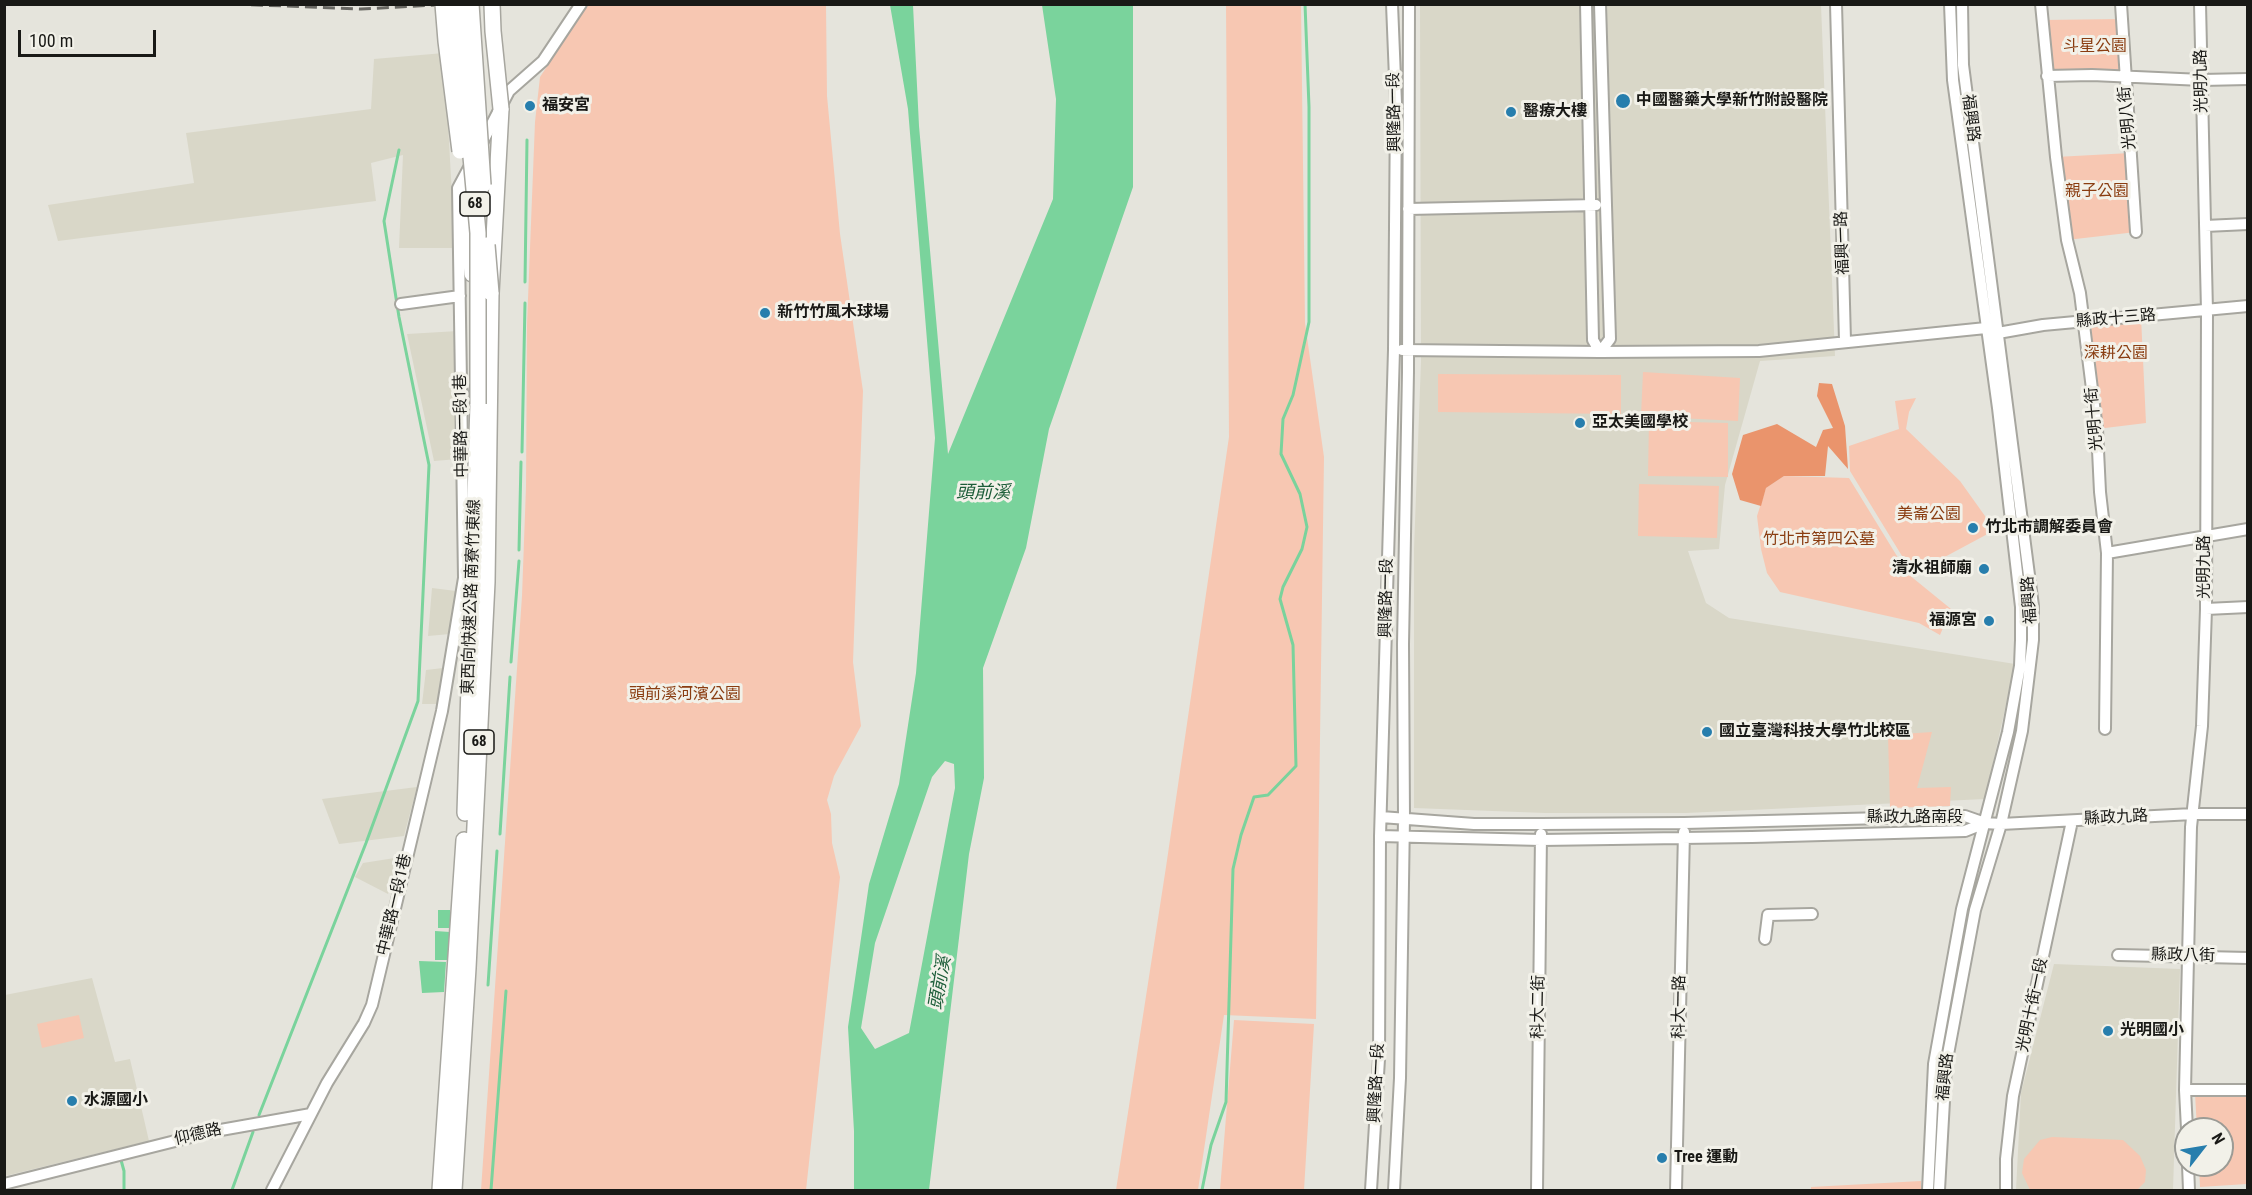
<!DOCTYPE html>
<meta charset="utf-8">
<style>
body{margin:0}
#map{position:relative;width:2252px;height:1195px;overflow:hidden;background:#e5e4dc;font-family:"Roboto Condensed",sans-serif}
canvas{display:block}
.frame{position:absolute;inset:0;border:6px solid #191916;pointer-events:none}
.north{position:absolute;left:2174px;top:1117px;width:60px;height:60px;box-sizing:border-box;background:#f2f1e9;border:2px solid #9b9b95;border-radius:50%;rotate:59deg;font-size:16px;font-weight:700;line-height:24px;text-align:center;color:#191916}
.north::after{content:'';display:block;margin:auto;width:21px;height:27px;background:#277ead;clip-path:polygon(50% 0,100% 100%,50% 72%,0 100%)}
.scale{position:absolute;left:18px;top:30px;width:138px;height:27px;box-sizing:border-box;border:3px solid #191916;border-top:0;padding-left:8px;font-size:18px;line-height:21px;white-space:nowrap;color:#191916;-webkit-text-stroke:4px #f2f1e9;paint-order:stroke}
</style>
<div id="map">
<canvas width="2252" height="1195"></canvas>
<div class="frame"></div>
<div class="north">N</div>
<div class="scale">100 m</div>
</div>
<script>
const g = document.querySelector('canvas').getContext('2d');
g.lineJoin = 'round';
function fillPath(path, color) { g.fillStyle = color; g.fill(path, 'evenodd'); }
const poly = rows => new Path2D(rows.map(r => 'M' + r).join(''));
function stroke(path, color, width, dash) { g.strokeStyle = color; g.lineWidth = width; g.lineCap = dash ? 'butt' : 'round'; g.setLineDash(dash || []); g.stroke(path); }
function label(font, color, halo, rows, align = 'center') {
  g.font = font + ' "Roboto Condensed","Noto Sans TC",sans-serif'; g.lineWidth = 6; g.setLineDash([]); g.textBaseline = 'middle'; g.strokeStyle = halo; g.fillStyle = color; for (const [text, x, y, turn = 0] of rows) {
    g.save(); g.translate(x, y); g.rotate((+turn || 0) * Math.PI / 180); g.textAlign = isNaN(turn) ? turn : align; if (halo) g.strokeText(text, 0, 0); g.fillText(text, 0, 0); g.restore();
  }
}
fillPath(poly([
 [1420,5,1821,5,1835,356,1760,361,1725,485,1719,549,1688,551,1706,603,1729,618,2015,664,1985,799,1686,813,1545,813,1414,808,1414,549,1421,362],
 [444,53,455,248,399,248,403,155,371,163,376,201,58,241,48,205,194,183,186,133,371,109,374,59],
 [458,331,458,459,434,461,407,334],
 [432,588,456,591,450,634,428,636],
 [443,668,439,704,422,704,426,670],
 [417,787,404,836,339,844,322,799],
 [401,857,388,894,355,877,363,863],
 [2054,964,2180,969,2173,1190,2016,1190,2021,1093],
 [92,978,115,1062,130,1059,149,1141,5,1176,5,995]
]), '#d9d7c8');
fillPath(poly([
 [588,5,826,5,827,96,840,234,863,391,853,662,861,726,834,776,827,800,831,814,832,843,840,877,806,1190,481,1190,522,596,526,487,527,324,535,122,540,77],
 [1226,5,1301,5,1305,323,1324,457,1316,1019,1224,1015,1198,1190,1116,1190,1166,867,1229,437],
 [2121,19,2124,77,2047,76,2042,20],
 [2130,153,2136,232,2067,240,2056,157],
 [2141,317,2146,423,2097,429,2084,322],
 [1643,372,1740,378,1738,421,1641,416],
 [1438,374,1621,375,1621,414,1438,412],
 [1916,398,1909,412,1906,429,1960,481,1995,530,1913,574,1850,471,1849,446,1899,429,1895,401],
 [1649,421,1728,423,1728,477,1648,476],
 [1784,476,1849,478,1908,574,1951,609,1940,635,1919,623,1780,592,1767,573,1761,549,1757,516,1766,488],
 [1639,484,1719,486,1717,538,1638,536],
 [1932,732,1917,788,1951,787,1950,806,1890,808,1888,735],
 [79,1015,84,1038,42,1048,37,1024],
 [1234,1020,1314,1024,1304,1190,1220,1190],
 [2247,1092,2247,1184,2200,1187,2199,1165,2222,1165,2222,1129,2197,1129,2195,1093],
 [2052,1137,2123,1140,2140,1156,2146,1170,2145,1182,2137,1190,2030,1190,2022,1173,2024,1159,2040,1140],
 [1921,1181,1921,1190,1811,1190,1811,1187]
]), '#f7c7b2');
fillPath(poly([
 [1819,383,1832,384,1845,426,1848,469,1828,446,1825,476,1784,476,1766,488,1761,506,1740,500,1732,474,1743,435,1777,424,1816,447,1823,430,1833,428,1817,396]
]), '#ea946c');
fillPath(poly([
 [890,5,913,5,919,126,948,454,1053,199,1056,99,1042,5,1133,5,1133,187,1049,429,1026,548,983,668,984,778,969,854,929,1190,854,1190,854,1131,848,1027,869,884,899,784,916,673,935,438,908,109],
 [945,761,954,764,955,788,909,1033,875,1049,861,1028,875,943,932,777],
 [438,910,450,910,450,928,438,928],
 [435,931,450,932,450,960,435,960],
 [419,961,446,962,444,992,422,993]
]), '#7ad39c');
stroke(poly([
 [525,282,527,140],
 [522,452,525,303],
 [519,550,521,462],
 [511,662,519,561],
 [500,834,510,677],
 [488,985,497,851],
 [259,1115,366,843,418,701,429,465,399,317,384,221,399,150],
 [121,1160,124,1171,124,1190],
 [232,1190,253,1132],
 [491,1190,506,991],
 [1202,1190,1211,1145,1226,1102,1233,869,1241,835,1254,797,1268,795,1296,766,1293,645,1280,599,1283,587,1302,549,1307,527,1300,494,1281,454,1283,419,1293,395,1309,322,1309,107,1305,4]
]), '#7ad39c', 3);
const minor = poly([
 [1586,4,1593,340,1600,352],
 [1600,4,1610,339,1600,352],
 [1836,4,1845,341],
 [2041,4,2056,157,2067,240,2080,293,2097,429,2100,492,2107,553,2105,729],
 [2121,4,2136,232],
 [2047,76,2092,75,2202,80,2248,79],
 [481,145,509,91,543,61,581,4],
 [1408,209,1596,205],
 [2205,226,2248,224],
 [401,304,460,296],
 [1402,350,1600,352,1759,351,1986,328,1998,333,2043,325,2248,306],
 [2107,553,2248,529],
 [2206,609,2248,607],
 [1381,817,1474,824,1541,824,1684,823,1965,816,1985,823,2001,824,2193,814,2248,814],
 [1380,836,1541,840,1752,837,1965,831,1985,823],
 [1765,939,1768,915,1812,914],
 [2118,955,2248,958],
 [2185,1090,2248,1090],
 [2187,1129,2185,1090,2191,827,2202,726,2206,609,2207,311,2200,4],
 [2188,1165,2189,1190],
 [4,1184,215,1131,311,1114],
 [272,1190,327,1083,364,1023,372,1005,442,711,464,578,458,188,472,162],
 [1371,1190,1379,1059,1380,836,1394,350,1396,103,1392,4],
 [1394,1190,1400,1078,1404,818,1403,644,1408,372,1409,4],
 [1537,1190,1541,834],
 [1676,1190,1684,832],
 [1928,1190,1934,1064,1962,909,2008,732,2020,666,2021,640,2021,607,1998,408,1953,80,1950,4],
 [1939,1190,1946,1065,1975,910,2001,824,2022,731,2033,640,2033,606,1963,65,1962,4],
 [2006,1190,2006,1159,2013,1096,2072,821]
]);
const highway = poly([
 [465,189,472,274],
 [465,813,478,404,477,391],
 [440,1190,464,840],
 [454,1190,468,968,487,582,491,293,501,109]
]);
stroke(minor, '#a7a69f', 14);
stroke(highway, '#a7a69f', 18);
stroke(minor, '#fff', 10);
stroke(highway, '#fff', 15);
stroke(poly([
 [233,4,361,9,454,4]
]), '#696863', 3, [12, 6]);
const highwayBridge = poly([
 [443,4,446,41,460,151],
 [457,4,478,233,478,404],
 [471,4,483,185],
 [492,4,493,31,501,109],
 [487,245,491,293]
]);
stroke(highwayBridge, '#a7a69f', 18, []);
stroke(highwayBridge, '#fff', 15);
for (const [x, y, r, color] of [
 [1623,101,8,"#277ead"],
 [530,106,6,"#277ead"],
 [1511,112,6,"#277ead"],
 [765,313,6,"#277ead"],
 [1580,423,6,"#277ead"],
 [1973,528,6,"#277ead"],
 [1984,569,6,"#277ead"],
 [1989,621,6,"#277ead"],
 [1707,732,6,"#277ead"],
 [2108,1031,6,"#277ead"],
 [72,1101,6,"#277ead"],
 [1662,1158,6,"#277ead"]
]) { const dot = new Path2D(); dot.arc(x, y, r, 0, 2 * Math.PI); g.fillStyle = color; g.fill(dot); stroke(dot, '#f2f1e9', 2); }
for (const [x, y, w] of [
 [475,204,30],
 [479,742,30]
]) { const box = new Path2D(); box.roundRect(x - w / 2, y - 12, w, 24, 4.5); g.fillStyle = '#f2f1e9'; g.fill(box); stroke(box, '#191916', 1.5); }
label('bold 15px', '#191916', null, [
 ["68",475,204],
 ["68",479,742]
]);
label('16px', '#8a3d11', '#f2f1e9', [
 ["斗星公園",2095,47],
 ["親子公園",2097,192],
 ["深耕公園",2116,354],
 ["美崙公園",1929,515],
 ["竹北市第四公墓",1819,540],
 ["頭前溪河濱公園",685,695]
]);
label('16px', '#191916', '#f2f1e9', [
 ["光明九路",2202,81,-91],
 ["興隆路一段",1395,112,-91],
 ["福興路",1970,118,83],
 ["光明八街",2128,118,-95],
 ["福興一路",1843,243,-92],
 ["縣政十三路",2116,319,-5],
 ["光明十街",2095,419,-95],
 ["中華路一段1巷",462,426,-91],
 ["光明九路",2205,567,-90],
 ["東西向快速公路 南寮竹東線",472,597,-88],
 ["興隆路一段",1387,598,-89],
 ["福興路",2030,600,-94],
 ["縣政九路南段",1915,818],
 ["縣政九路",2116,818,-3],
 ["中華路一段1巷",395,905,-77],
 ["縣政八街",2183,956,1],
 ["光明十街一段",2033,1005,-78],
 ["科大二街",1539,1007,-89],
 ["科大一路",1680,1007,-89],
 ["福興路",1946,1077,-84],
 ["興隆路一段",1377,1083,-87],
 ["仰德路",198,1135,-13]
]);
label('bold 16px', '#191916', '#f2f1e9', [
 ["中國醫藥大學新竹附設醫院",1636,101],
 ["福安宮",542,106],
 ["醫療大樓",1523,112],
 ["新竹竹風木球場",777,313],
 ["亞太美國學校",1592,423],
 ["竹北市調解委員會",1985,528],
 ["清水祖師廟",1972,569,"right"],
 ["福源宮",1977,621,"right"],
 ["國立臺灣科技大學竹北校區",1719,732],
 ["光明國小",2120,1031],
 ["水源國小",84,1101],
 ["Tree 運動",1674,1158]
], 'left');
label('italic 18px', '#1c5d39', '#f2f1e9', [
 ["頭前溪",983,493],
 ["頭前溪",941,983,-80]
]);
</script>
